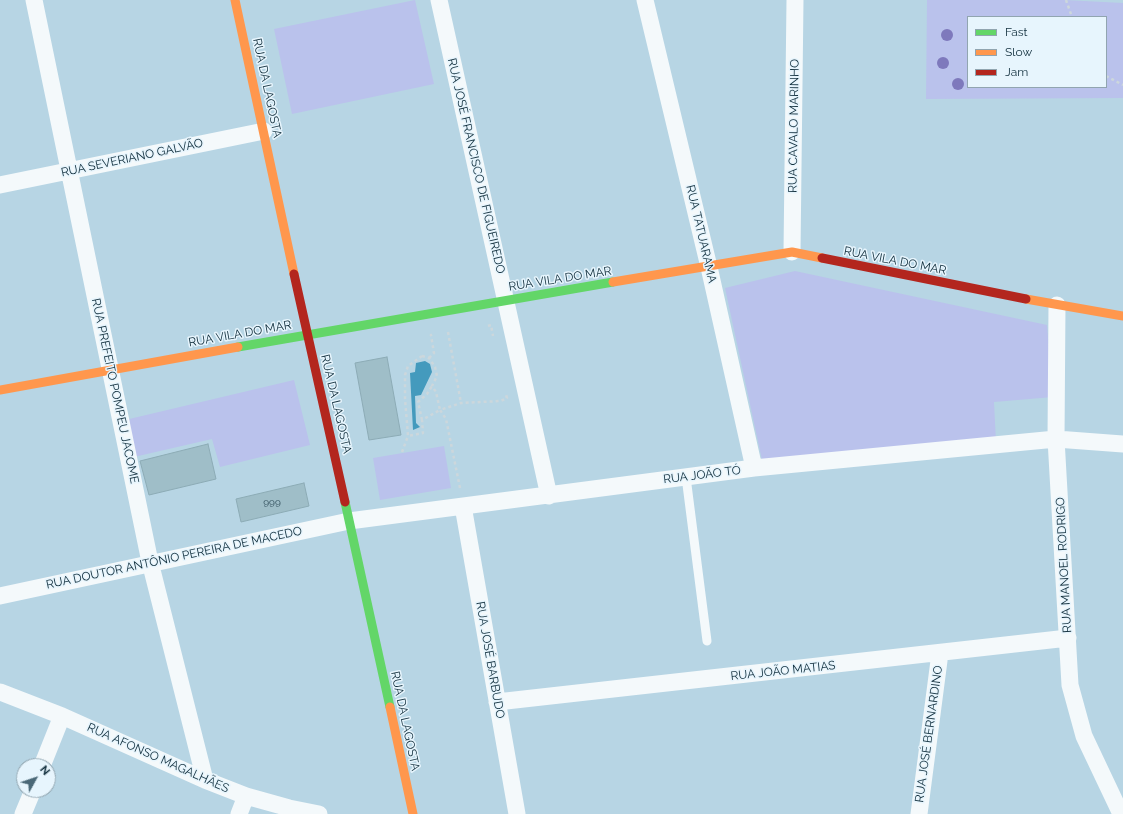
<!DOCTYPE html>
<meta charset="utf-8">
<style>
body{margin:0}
#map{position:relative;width:1123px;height:814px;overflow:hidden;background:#b7d5e4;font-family:Raleway,sans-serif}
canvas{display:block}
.legend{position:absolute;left:967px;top:16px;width:140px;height:72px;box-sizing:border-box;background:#e7f5fd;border:1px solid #91a5b0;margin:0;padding:5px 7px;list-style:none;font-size:12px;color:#102e3c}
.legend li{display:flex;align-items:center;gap:8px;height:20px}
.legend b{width:20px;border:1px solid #91a5b0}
.north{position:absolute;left:16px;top:758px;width:40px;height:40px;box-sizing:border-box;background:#e7f5fd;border:1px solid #91a5b0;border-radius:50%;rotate:50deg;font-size:11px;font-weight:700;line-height:16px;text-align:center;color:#102e3c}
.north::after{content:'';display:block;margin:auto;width:14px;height:18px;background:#4a6877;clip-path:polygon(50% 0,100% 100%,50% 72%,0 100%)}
</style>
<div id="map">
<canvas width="1123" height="814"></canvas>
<ul class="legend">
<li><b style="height:5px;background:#63d668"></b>Fast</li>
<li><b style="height:5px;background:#ff974d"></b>Slow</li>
<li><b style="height:5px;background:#b3261e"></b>Jam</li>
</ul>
<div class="north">N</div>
</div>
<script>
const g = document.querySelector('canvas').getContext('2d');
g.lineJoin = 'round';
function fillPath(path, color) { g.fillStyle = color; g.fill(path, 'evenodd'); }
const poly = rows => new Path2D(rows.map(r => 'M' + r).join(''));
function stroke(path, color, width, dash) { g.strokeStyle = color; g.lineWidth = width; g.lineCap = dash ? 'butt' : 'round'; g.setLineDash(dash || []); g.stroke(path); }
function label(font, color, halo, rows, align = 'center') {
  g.font = font + ' Raleway,sans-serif'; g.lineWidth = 3; g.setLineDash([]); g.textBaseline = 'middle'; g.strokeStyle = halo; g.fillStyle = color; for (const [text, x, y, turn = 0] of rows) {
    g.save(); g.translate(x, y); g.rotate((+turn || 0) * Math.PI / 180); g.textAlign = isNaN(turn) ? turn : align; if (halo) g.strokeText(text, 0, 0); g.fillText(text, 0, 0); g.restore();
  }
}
fillPath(poly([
 [415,0,434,84,292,114,274,29],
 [927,0,1064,0,1123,3,1123,98,926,99],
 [968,17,1106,17,1106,87,968,87],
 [795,271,1047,325,1053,397,994,402,996,442,762,460,725,288],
 [294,380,310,445,220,467,212,439,134,457,125,420],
 [444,446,451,488,380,500,373,458]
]), '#bac2ec');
fillPath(poly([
 [425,361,430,364,432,372,421,395,415,396,416,423,420,427,413,430,410,373,415,372,416,363]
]), '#449abd');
const building = poly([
 [387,357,401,435,369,440,355,363,387,357],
 [208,444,216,479,149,495,140,461,208,444],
 [304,483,309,506,241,522,236,499,304,483]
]);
fillPath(building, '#9fbec8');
stroke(building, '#8cabb5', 1);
stroke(poly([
 [1066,0,1072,17],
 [1106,76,1123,85],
 [488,326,491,325,493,336],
 [448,332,461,403],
 [422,356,429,358,435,367,437,376,432,386,436,392,440,410,422,420,423,433,408,436,405,399,405,375,408,366,422,356],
 [429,358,434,353,431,335,432,335],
 [422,420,418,402,427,394,432,386],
 [402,452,408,436],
 [460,488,446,419,440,410,461,403,501,401,507,398,506,395]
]), '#ccd7dc', 2.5, [3, 3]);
stroke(poly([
 [686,477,707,641]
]), '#f4f9fb', 9);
stroke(poly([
 [34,0,150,562,205,780],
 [439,0,549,496],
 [645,0,709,267,754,468],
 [0,185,264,131],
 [792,252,795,0],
 [1057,305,1056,439,1070,685,1084,736,1121,814],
 [463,506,517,814],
 [0,596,349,521,754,468,1056,439,1123,444],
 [0,692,62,716,205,780,246,796,289,808,319,814],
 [497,702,1068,638],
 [42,766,62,716],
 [23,814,33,790],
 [239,814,246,796],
 [919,814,940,653]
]), '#f4f9fb', 17);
stroke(poly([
 [238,347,613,282],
 [345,502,390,707]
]), '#63d668', 9);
stroke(poly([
 [235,0,294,274],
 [613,282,792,252,822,258],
 [1026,299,1123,316],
 [0,390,238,347],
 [390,707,413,814]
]), '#ff974d', 9);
stroke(poly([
 [822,258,1026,299],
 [294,274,345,502]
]), '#b3261e', 9);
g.fillStyle = '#7e79bc';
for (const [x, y] of [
 [947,35],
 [943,63],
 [958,84]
]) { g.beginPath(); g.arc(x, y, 6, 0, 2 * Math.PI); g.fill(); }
label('10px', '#34525f', null, [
 ["999",272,502]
]);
label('12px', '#102e3c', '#e7f5fd', [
 ["RUA DA LAGOSTA",267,88,78],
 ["RUA CAVALO MARINHO",794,126,-89],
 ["RUA SEVERIANO GALVÃO",132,158,-12],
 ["RUA JOSÉ FRANCISCO DE FIGUEIREDO",476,166,77],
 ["RUA TATUARAMA",701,234,77],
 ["RUA VILA DO MAR",895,261,11],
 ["RUA VILA DO MAR",560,279,-9],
 ["RUA VILA DO MAR",240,334,-10],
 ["RUA PREFEITO POMPEU JACOME",115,391,78],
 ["RUA DA LAGOSTA",336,404,77],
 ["RUA JOÃO TÓ",702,475,-7],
 ["RUA DOUTOR ANTÔNIO PEREIRA DE MACEDO",174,558,-12],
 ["RUA MANOEL RODRIGO",1064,565,-93],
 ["RUA JOSÉ BARBUDO",490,660,80],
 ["RUA JOÃO MATIAS",783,671,-6],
 ["RUA DA LAGOSTA",405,721,78],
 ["RUA JOSÉ BERNARDINO",929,734,-82],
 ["RUA AFONSO MAGALHÃES",158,758,24]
]);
</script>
